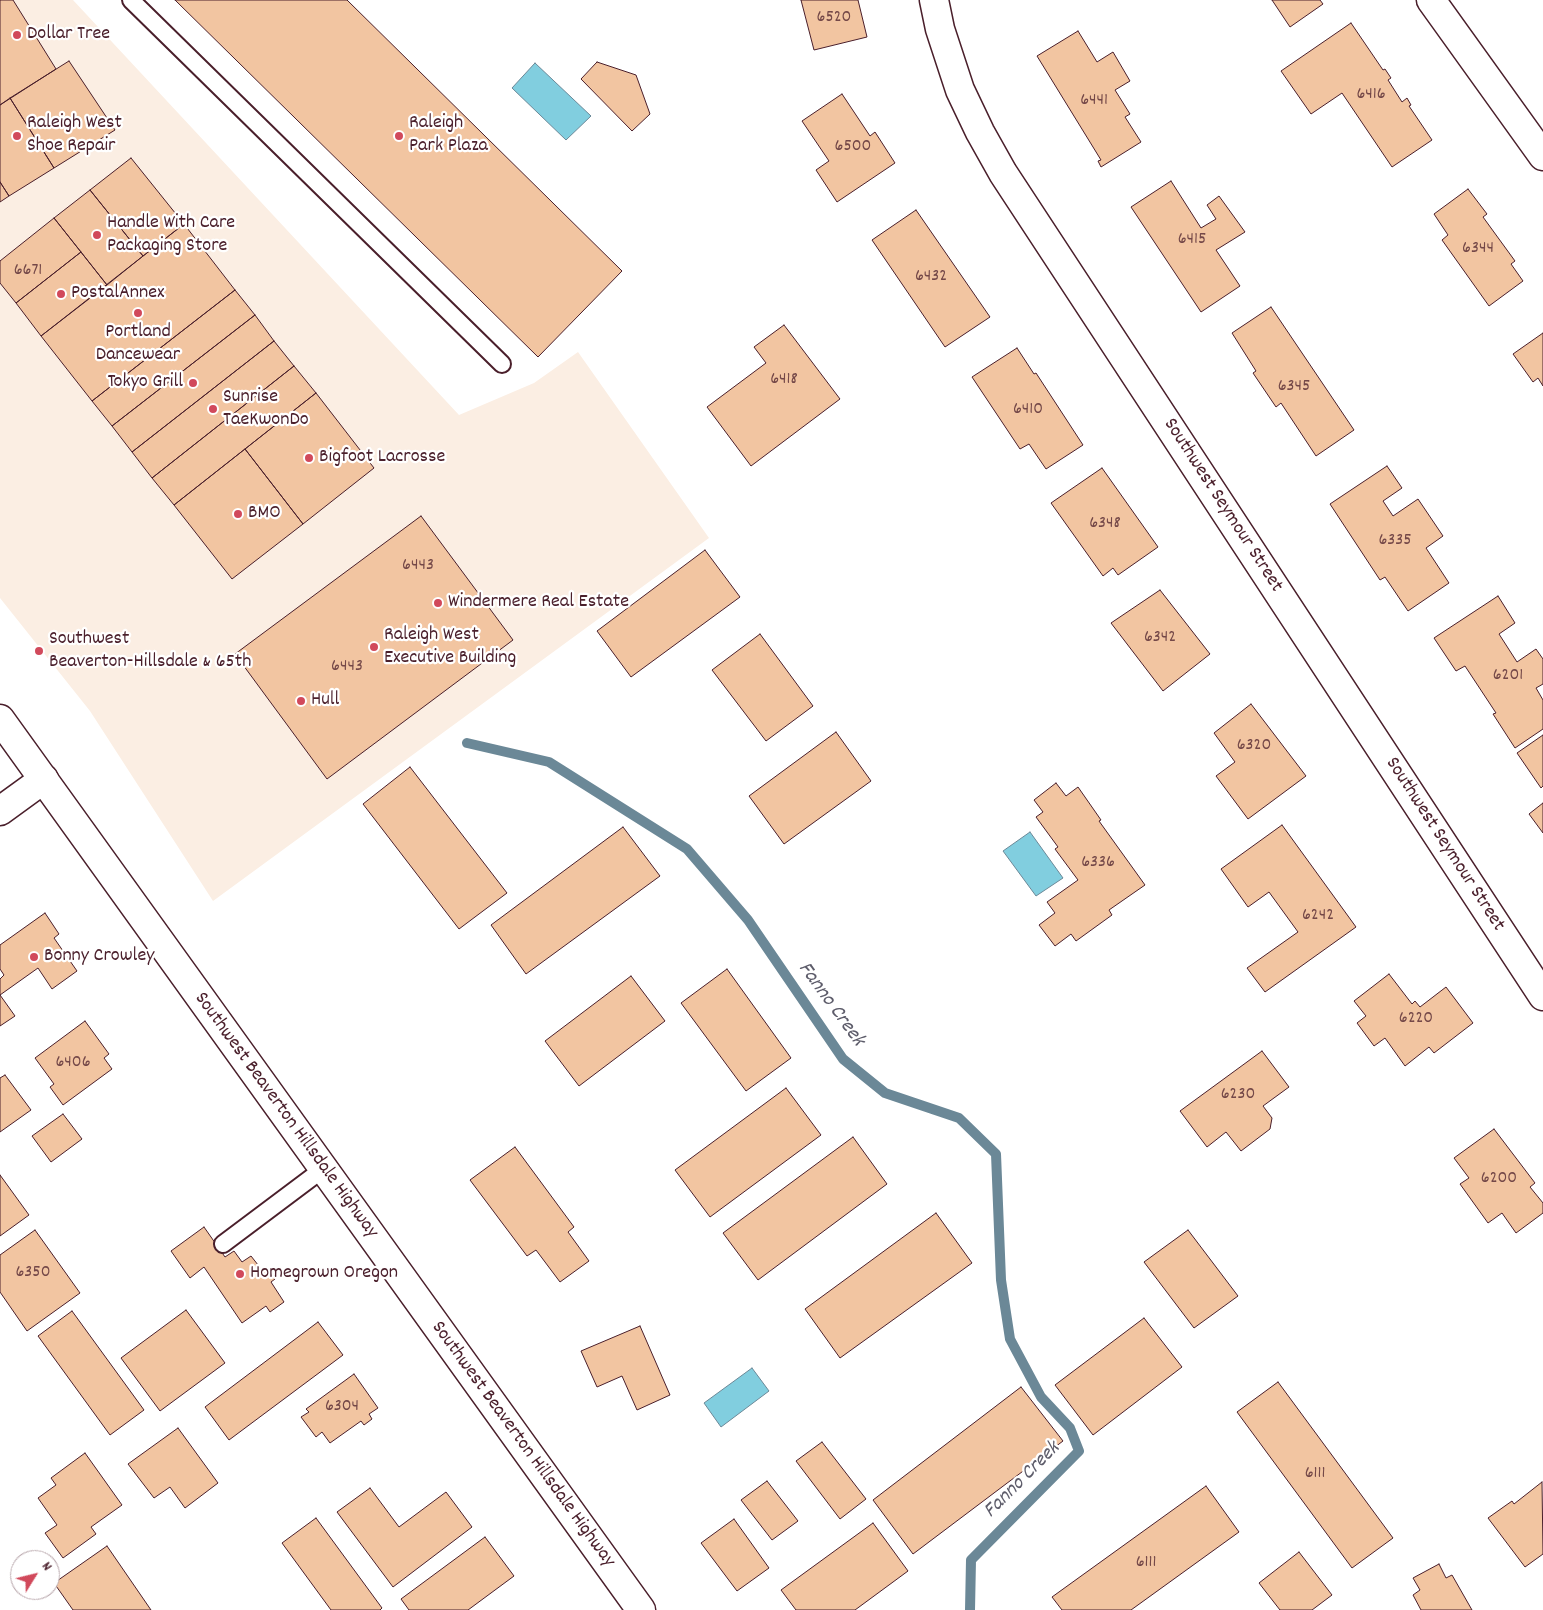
<!DOCTYPE html>
<style>
body{margin:0}
#map{position:relative;width:1543px;height:1610px;overflow:hidden;background:#fff;font-family:Dekko,sans-serif}
canvas{display:block}
.north{position:absolute;left:10px;top:1550px;width:50px;height:50px;box-sizing:border-box;background:#fff;border:1px solid #b7a5aa;border-radius:50%;rotate:54deg;font-size:14px;font-weight:700;line-height:20px;text-align:center;color:#4a1f2b}
.north::after{content:'';display:block;margin:auto;width:18px;height:22px;background:#d1495b;clip-path:polygon(50% 0,100% 100%,50% 72%,0 100%)}
</style>
<div id="map">
<canvas width="1543" height="1610"></canvas>
<div class="north">N</div>
</div>
<script>
const g = document.querySelector('canvas').getContext('2d');
g.lineJoin = 'round';
function fillPath(path, color) { g.fillStyle = color; g.fill(path, 'evenodd'); }
const poly = rows => new Path2D(rows.map(r => 'M' + r).join(''));
function stroke(path, color, width, dash) { g.strokeStyle = color; g.lineWidth = width; g.lineCap = dash ? 'butt' : 'round'; g.setLineDash(dash || []); g.stroke(path); }
function label(font, color, halo, rows, align = 'center') {
  g.font = font + ' Dekko,sans-serif'; g.lineWidth = 4.5; g.setLineDash([]); g.textBaseline = 'middle'; g.strokeStyle = halo; g.fillStyle = color; for (const [text, x, y, turn = 0] of rows) {
    g.save(); g.translate(x, y); g.rotate((+turn || 0) * Math.PI / 180); g.textAlign = isNaN(turn) ? turn : align; if (halo) g.strokeText(text, 0, 0); g.fillText(text, 0, 0); g.restore();
  }
}
fillPath(poly([
 [0,0,73,0,459,415,534,383,578,352,709,538,213,901,90,711,0,598]
]), '#fbeee3');
const water = poly([
 [535,63,591,116,566,140,512,88,535,63],
 [1030,832,1063,878,1036,896,1003,851,1030,832],
 [752,1368,769,1391,721,1427,704,1403,752,1368]
]);
fillPath(water, '#81cedf');
stroke(water, '#6b8897', 1);
stroke(poly([
 [467,743,549,762,687,849,748,920,843,1059,885,1093,959,1118,996,1154,1001,1280,1010,1339,1041,1397,1070,1428,1079,1451,971,1560,970,1610]
]), '#6b8897', 10);
const building = poly([
 [0,0,13,0,56,69,0,105,0,0],
 [175,0,347,0,622,271,538,357,175,0],
 [801,0,858,0,867,37,814,50,801,0],
 [1272,0,1320,0,1323,4,1290,27,1272,0],
 [1351,23,1383,70,1385,69,1391,78,1388,80,1402,102,1407,98,1411,105,1409,106,1432,140,1392,167,1342,93,1311,114,1281,71,1351,23],
 [1078,31,1097,62,1113,52,1130,81,1115,90,1130,114,1125,117,1141,142,1101,167,1098,161,1101,160,1037,56,1078,31],
 [69,61,115,130,54,168,10,98,69,61],
 [597,62,636,75,650,114,632,131,581,79,597,62],
 [842,94,870,136,875,132,895,163,837,202,816,170,829,161,802,121,842,94],
 [10,98,54,168,9,196,0,182,0,105,10,98],
 [131,158,184,224,143,256,90,190,131,158],
 [1171,181,1201,228,1216,219,1207,205,1219,196,1245,232,1216,250,1240,286,1201,312,1131,207,1171,181],
 [0,182,9,196,0,202,0,182],
 [1468,189,1487,214,1483,217,1515,261,1511,264,1523,281,1489,306,1442,240,1448,235,1434,214,1468,189],
 [90,190,143,256,107,285,54,218,90,190],
 [916,210,990,317,945,347,872,240,916,210],
 [54,218,81,252,16,303,0,283,0,261,54,218],
 [184,224,235,290,92,401,41,336,184,224],
 [81,252,107,285,41,336,16,303,81,252],
 [235,290,255,315,112,426,92,401,235,290],
 [1271,307,1354,430,1316,456,1281,403,1276,407,1253,373,1256,371,1232,333,1271,307],
 [255,315,274,341,132,452,112,426,255,315],
 [784,325,840,399,751,466,707,407,766,363,754,347,784,325],
 [1543,333,1543,386,1538,378,1533,382,1513,354,1543,333],
 [274,341,294,366,152,478,132,452,274,341],
 [1017,348,1034,374,1036,373,1083,445,1046,469,1029,444,1020,449,972,377,1017,348],
 [294,366,316,393,174,505,152,478,294,366],
 [316,393,374,468,303,524,245,449,316,393],
 [245,449,303,524,232,579,174,505,245,449],
 [1387,466,1402,488,1383,501,1393,516,1418,499,1443,536,1426,548,1449,583,1408,611,1385,577,1380,580,1330,504,1387,466],
 [1102,468,1158,547,1118,575,1113,568,1103,576,1051,503,1102,468],
 [421,516,513,640,327,779,235,654,421,516],
 [705,550,740,597,631,677,597,631,705,550],
 [1160,590,1210,654,1163,691,1111,623,1160,590],
 [1498,596,1515,623,1499,634,1517,662,1536,649,1543,659,1543,684,1536,688,1543,700,1543,729,1515,748,1493,714,1496,713,1465,666,1456,671,1434,638,1498,596],
 [760,634,813,706,766,741,712,670,760,634],
 [1251,704,1306,776,1248,819,1216,776,1235,762,1214,733,1251,704],
 [836,732,871,781,784,844,749,796,836,732],
 [1543,735,1543,786,1541,788,1517,753,1543,735],
 [410,767,507,893,459,929,363,804,410,767],
 [1056,783,1066,796,1078,787,1101,820,1099,821,1145,885,1109,910,1112,915,1076,941,1071,934,1055,946,1039,925,1055,913,1047,902,1078,880,1055,849,1058,847,1036,817,1043,812,1034,800,1056,783],
 [1543,803,1543,833,1529,814,1543,803],
 [1282,825,1356,927,1265,992,1247,968,1298,932,1269,892,1248,907,1221,869,1282,825],
 [623,827,660,876,526,974,491,925,623,827],
 [45,913,59,934,54,938,77,971,52,989,38,968,0,995,0,979,4,975,0,969,0,945,45,913],
 [727,969,791,1058,746,1091,681,1003,727,969],
 [1389,974,1412,1004,1415,1001,1420,1007,1446,987,1473,1023,1434,1053,1429,1047,1405,1066,1385,1038,1374,1046,1357,1023,1366,1016,1354,1001,1389,974],
 [631,976,665,1021,579,1086,545,1041,631,976],
 [0,995,15,1016,0,1026,0,995],
 [85,1021,109,1054,104,1058,112,1069,63,1105,50,1087,54,1084,35,1058,85,1021],
 [1262,1051,1289,1087,1263,1106,1272,1118,1270,1129,1241,1151,1226,1132,1207,1147,1180,1111,1262,1051],
 [5,1075,31,1110,0,1132,0,1078,5,1075],
 [786,1088,821,1135,710,1217,675,1170,786,1088],
 [63,1114,82,1139,51,1162,32,1136,63,1114],
 [1494,1129,1535,1183,1530,1187,1543,1203,1543,1213,1516,1233,1502,1213,1488,1223,1460,1184,1469,1178,1454,1158,1494,1129],
 [853,1137,887,1184,758,1280,723,1233,853,1137],
 [515,1147,574,1227,568,1232,589,1261,560,1282,536,1250,527,1256,470,1180,515,1147],
 [0,1175,29,1215,0,1236,0,1175],
 [936,1213,972,1263,840,1358,805,1309,936,1213],
 [204,1227,225,1257,234,1251,242,1262,251,1256,262,1270,267,1267,275,1279,271,1282,284,1302,270,1312,266,1306,242,1323,204,1267,190,1278,171,1251,204,1227],
 [35,1230,80,1293,27,1331,0,1292,0,1255,35,1230],
 [1188,1230,1238,1296,1194,1328,1144,1262,1188,1230],
 [186,1310,225,1363,160,1411,121,1358,186,1310],
 [72,1311,144,1410,110,1435,38,1336,72,1311],
 [1144,1318,1182,1367,1093,1435,1055,1385,1144,1318],
 [318,1322,343,1355,229,1440,205,1407,318,1322],
 [640,1326,670,1395,637,1410,622,1376,597,1387,581,1351,640,1326],
 [354,1374,378,1408,369,1414,372,1419,364,1425,361,1421,330,1443,322,1432,316,1437,301,1417,309,1412,306,1409,354,1374],
 [1278,1382,1393,1538,1352,1568,1237,1412,1278,1382],
 [1021,1387,1063,1441,913,1554,873,1500,1021,1387],
 [178,1428,218,1483,185,1508,170,1487,154,1498,128,1464,178,1428],
 [822,1442,866,1499,840,1519,796,1461,822,1442],
 [85,1453,122,1505,91,1527,96,1534,63,1558,45,1533,57,1525,38,1498,56,1485,51,1478,85,1453],
 [767,1481,798,1521,772,1540,741,1500,767,1481],
 [1542,1482,1543,1554,1525,1567,1488,1518,1512,1501,1514,1504,1542,1482],
 [1206,1486,1239,1532,1131,1610,1062,1610,1052,1597,1206,1486],
 [370,1488,399,1527,446,1492,472,1527,393,1587,337,1512,370,1488],
 [316,1518,382,1608,380,1610,331,1610,282,1543,316,1518],
 [734,1519,769,1568,737,1591,701,1543,734,1519],
 [873,1523,908,1571,855,1610,796,1610,781,1590,873,1523],
 [485,1537,514,1576,468,1610,409,1610,401,1599,485,1537],
 [107,1546,151,1610,73,1610,54,1583,107,1546],
 [1299,1552,1332,1595,1312,1610,1280,1610,1259,1583,1299,1552],
 [1439,1564,1446,1578,1452,1575,1472,1610,1421,1610,1413,1595,1420,1590,1413,1578,1439,1564]
]);
fillPath(building, '#f2c5a1');
stroke(building, '#4a1f2b', 1);
const service = poly([
 [131,0,502,364],
 [223,1244,323,1169]
]);
const minor = poly([
 [934,0,940,29,960,90,980,132,1003,173,1543,996],
 [1431,0,1543,156],
 [0,811,44,779]
]);
const primary = poly([
 [0,719,641,1610]
]);
stroke(service, '#4a1f2b', 20);
stroke(minor, '#4a1f2b', 31);
stroke(primary, '#4a1f2b', 31);
stroke(service, '#fff', 16);
stroke(minor, '#fff', 28);
stroke(primary, '#fff', 28);
for (const [x, y, r, color] of [
 [17,35,5,"#d1495b"],
 [17,136,5,"#d1495b"],
 [399,136,5,"#d1495b"],
 [97,235,5,"#d1495b"],
 [61,294,5,"#d1495b"],
 [138,313,5,"#d1495b"],
 [193,383,5,"#d1495b"],
 [213,409,5,"#d1495b"],
 [309,458,5,"#d1495b"],
 [238,514,5,"#d1495b"],
 [438,603,5,"#d1495b"],
 [374,647,5,"#d1495b"],
 [39,651,5,"#d1495b"],
 [301,701,5,"#d1495b"],
 [34,957,5,"#d1495b"],
 [240,1274,5,"#d1495b"]
]) { const dot = new Path2D(); dot.arc(x, y, r, 0, 2 * Math.PI); g.fillStyle = color; g.fill(dot); stroke(dot, '#fff', 2); }
label('18px', '#744848', null, [
 ["6520",834,19],
 ["6416",1371,96],
 ["6441",1094,102],
 ["6500",853,148],
 ["6415",1192,241],
 ["6344",1478,250],
 ["6671",28,272],
 ["6432",931,278],
 ["6418",784,381],
 ["6345",1294,388],
 ["6410",1028,411],
 ["6348",1105,525],
 ["6335",1395,542],
 ["6443",418,567],
 ["6342",1160,639],
 ["6443",347,668],
 ["6201",1508,677],
 ["6320",1254,747],
 ["6336",1098,864],
 ["6242",1318,917],
 ["6220",1416,1020],
 ["6406",73,1064],
 ["6230",1238,1096],
 ["6200",1499,1180],
 ["6350",33,1274],
 ["6304",342,1408],
 ["6111",1315,1475],
 ["6111",1146,1564]
]);
label('20px', '#4a1f2b', '#fff', [
 ["Dollar Tree",27,35],
 ["Raleigh West",27,124],
 ["Shoe Repair",27,147],
 ["Raleigh",409,124],
 ["Park Plaza",409,147],
 ["Handle With Care",107,224],
 ["Packaging Store",107,247],
 ["PostalAnnex",71,294],
 ["Portland",138,333,"center"],
 ["Dancewear",138,356,"center"],
 ["Tokyo Grill",183,383,"right"],
 ["Sunrise",223,398],
 ["TaeKwonDo",223,421],
 ["Bigfoot Lacrosse",319,458],
 ["BMO",248,514],
 ["Windermere Real Estate",448,603],
 ["Raleigh West",384,636],
 ["Executive Building",384,659],
 ["Southwest",49,640],
 ["Beaverton-Hillsdale & 65th",49,663],
 ["Hull",311,701],
 ["Bonny Crowley",44,957],
 ["Homegrown Oregon",250,1274]
], 'left');
label('20px', '#4a1f2b', '#fff', [
 ["Southwest Seymour Street",1222,506,57],
 ["Southwest Seymour Street",1444,845,57],
 ["Southwest Beaverton Hillsdale Highway",285,1116,54],
 ["Southwest Beaverton Hillsdale Highway",522,1445,54]
]);
label('italic 21px', '#5d5c6a', '#fff', [
 ["Fanno Creek",830,1005,54],
 ["Fanno Creek",1023,1481,-45]
]);
</script>
